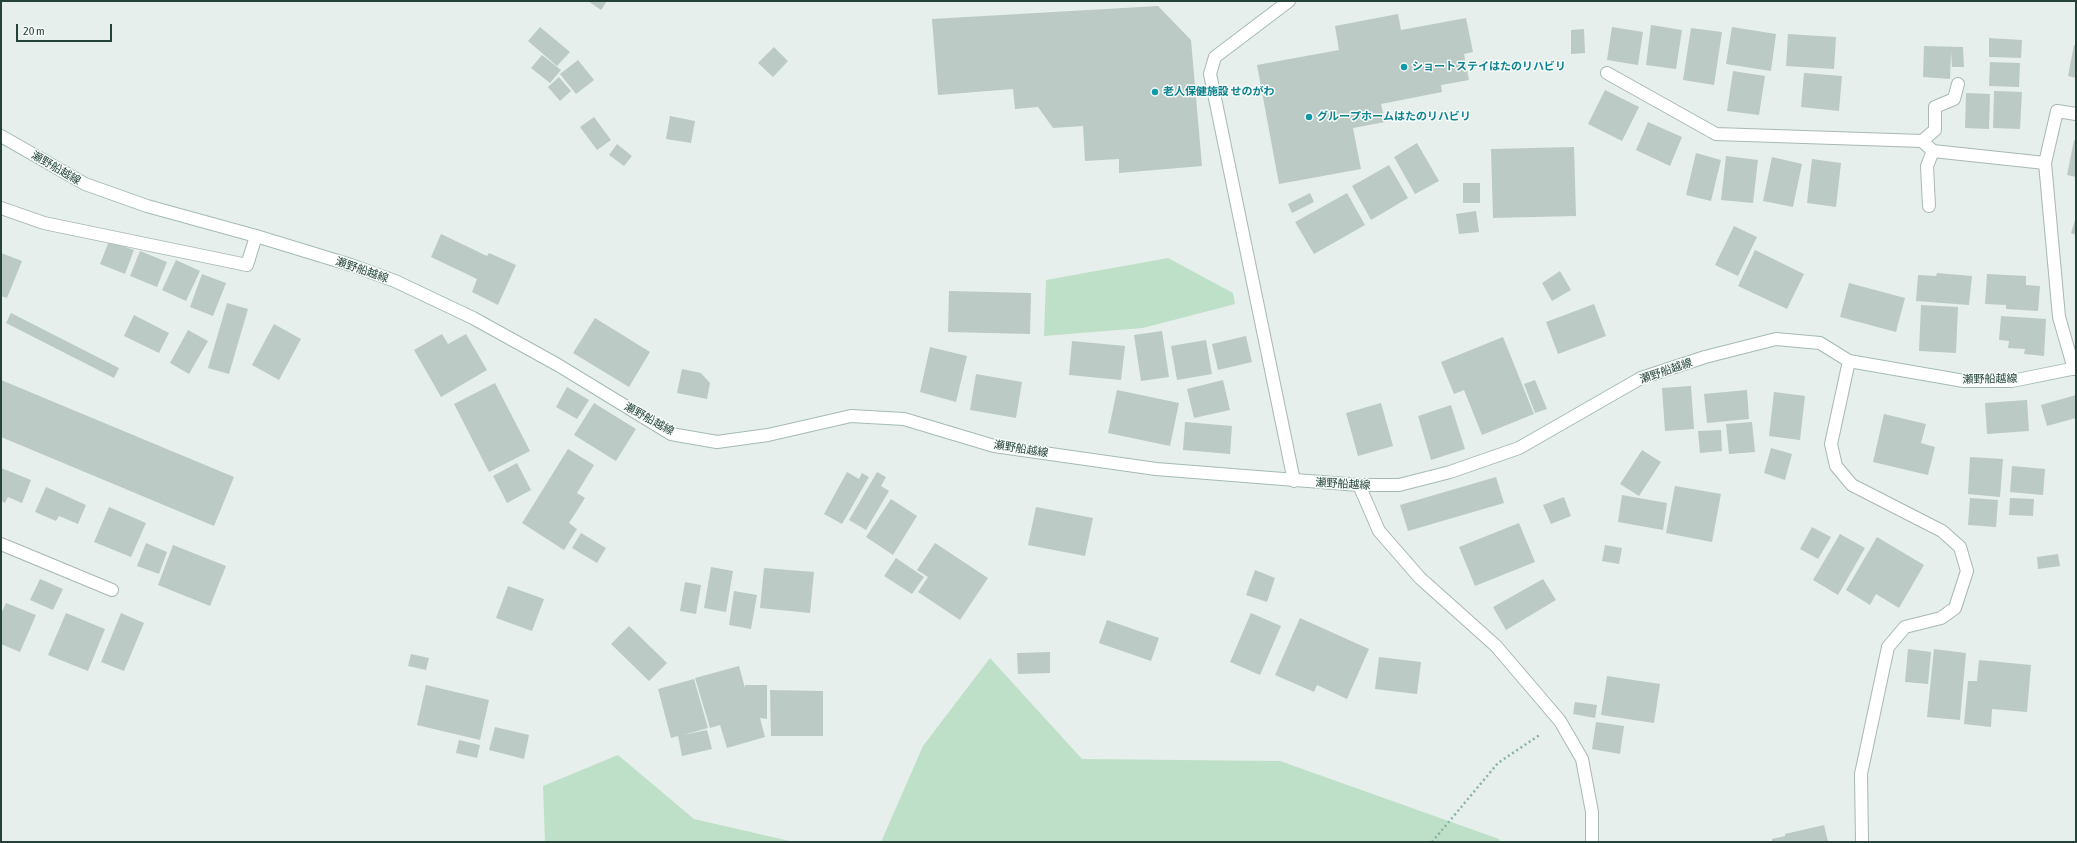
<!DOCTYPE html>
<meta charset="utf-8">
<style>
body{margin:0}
#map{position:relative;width:2077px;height:843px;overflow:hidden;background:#e6efeb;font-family:"Asap Condensed",sans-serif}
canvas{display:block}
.frame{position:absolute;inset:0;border:2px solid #24423a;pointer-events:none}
.scale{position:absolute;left:16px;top:24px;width:96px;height:18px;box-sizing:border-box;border:2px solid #24423a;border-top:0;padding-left:5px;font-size:12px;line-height:14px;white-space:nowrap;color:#24423a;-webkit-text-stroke:3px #f7fbf9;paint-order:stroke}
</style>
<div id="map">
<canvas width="2077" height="843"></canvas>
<div class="frame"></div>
<div class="scale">20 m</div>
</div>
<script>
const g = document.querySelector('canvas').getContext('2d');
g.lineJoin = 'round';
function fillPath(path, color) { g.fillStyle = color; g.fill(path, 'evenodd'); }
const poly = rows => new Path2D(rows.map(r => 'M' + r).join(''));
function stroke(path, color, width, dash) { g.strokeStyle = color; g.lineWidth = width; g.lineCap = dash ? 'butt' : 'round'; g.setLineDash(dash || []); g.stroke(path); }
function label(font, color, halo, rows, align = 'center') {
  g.font = font + ' "Asap Condensed","Noto Sans JP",sans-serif'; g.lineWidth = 3; g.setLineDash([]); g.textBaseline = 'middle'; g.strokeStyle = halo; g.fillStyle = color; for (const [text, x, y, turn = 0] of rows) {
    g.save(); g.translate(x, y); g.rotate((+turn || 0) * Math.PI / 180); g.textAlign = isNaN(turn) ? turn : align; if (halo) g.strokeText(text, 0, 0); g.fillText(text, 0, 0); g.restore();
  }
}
fillPath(poly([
 [1168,258,1233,293,1235,304,1143,328,1044,336,1046,280],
 [990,658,1082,759,1280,761,1499,839,1500,842,881,842,923,746],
 [618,755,694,819,794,842,545,842,543,786]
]), '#bfe0c8');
fillPath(poly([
 [588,1,607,1,601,10],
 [1158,6,1191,40,1202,166,1119,173,1119,159,1085,161,1083,126,1053,128,1038,107,1015,109,1013,89,938,95,932,19],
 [1398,14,1401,30,1466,18,1473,52,1464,54,1469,80,1441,85,1442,92,1381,104,1385,122,1353,128,1361,169,1279,184,1257,65,1339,50,1335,26],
 [1651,25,1682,30,1676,69,1646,65],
 [540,27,570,52,557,66,528,41],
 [1612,27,1643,32,1638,65,1607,60],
 [1732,27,1776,34,1771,71,1726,64],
 [1691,28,1722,32,1714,85,1683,80],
 [1584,29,1585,53,1571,54,1571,30],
 [1788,34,1836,37,1834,69,1786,66],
 [1989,38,2022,40,2021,58,1989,57],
 [2074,45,2076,45,2076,78,2068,76],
 [1924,46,1963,47,1964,67,1952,67,1951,51,1950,79,1923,77],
 [774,47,788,61,773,77,758,63],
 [542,55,561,70,550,83,531,68],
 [578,60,594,80,576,94,560,74],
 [1990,62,2020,63,2019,87,1989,86],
 [1733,71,1765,76,1759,115,1727,111],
 [1804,73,1842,76,1839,111,1801,107],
 [559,77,571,91,560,101,548,87],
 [1605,90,1639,107,1622,141,1588,124],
 [1994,91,2022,92,2020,129,1993,128],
 [1966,93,1990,94,1989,129,1965,128],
 [670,116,695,121,691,143,666,139],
 [594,117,611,140,597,150,580,127],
 [1648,122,1682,137,1670,166,1636,150],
 [2074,140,2076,140,2076,177,2067,175],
 [1417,143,1439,181,1415,194,1394,157],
 [617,144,632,156,624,166,609,155],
 [1574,147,1576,216,1493,218,1491,149],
 [1696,153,1721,160,1711,201,1686,195],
 [1726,156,1758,160,1753,203,1721,200],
 [1772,157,1802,164,1793,207,1763,201],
 [1812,159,1841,163,1836,207,1807,203],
 [1389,165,1408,198,1371,220,1352,186],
 [1463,183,1480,183,1480,203,1463,203],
 [1310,193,1314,202,1292,213,1288,204],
 [1347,193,1365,225,1314,254,1295,222],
 [1476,211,1479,232,1459,234,1456,214],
 [2076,217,2076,235,2071,233],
 [1734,226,1757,237,1738,276,1715,265],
 [441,234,487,256,489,253,516,265,498,305,472,292,477,279,431,257],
 [109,241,134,250,125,274,100,264],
 [1755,250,1804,274,1787,309,1738,286],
 [140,251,167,262,157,287,130,276],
 [1,253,22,261,7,298,1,296],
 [176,260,200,271,186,301,162,290],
 [1560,271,1571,290,1552,301,1542,283],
 [1937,273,1972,276,1969,305,1916,301,1918,275,1936,276],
 [202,274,226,283,213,316,190,307],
 [1987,274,2026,276,2026,285,2040,286,2038,311,2006,309,2006,305,1985,304],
 [1849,283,1905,298,1896,332,1840,317],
 [949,291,1031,293,1030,334,948,332],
 [227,303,248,309,229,374,208,368],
 [1594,304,1606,336,1558,354,1546,322],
 [1921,305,1958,307,1956,353,1919,351],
 [11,313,119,368,114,378,6,323],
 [134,315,169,333,159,353,124,336],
 [2001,316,2046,319,2044,356,2024,354,2025,349,2008,348,2009,341,1999,340],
 [595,318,650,352,629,387,573,353],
 [274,324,301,339,279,380,252,365],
 [188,330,208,341,189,374,170,363],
 [1162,331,1169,377,1141,381,1134,335],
 [442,334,448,344,466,334,487,370,441,397,414,350],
 [1246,336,1252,362,1218,370,1212,344],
 [1503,337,1534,414,1482,435,1464,390,1454,394,1441,362],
 [1206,340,1212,374,1177,380,1171,346],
 [1072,341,1125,346,1121,380,1069,375],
 [930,347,967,356,956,402,920,392],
 [682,369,701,373,710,383,707,399,677,393],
 [976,374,1022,382,1016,418,970,410],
 [1,380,234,477,214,526,1,437],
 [1223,380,1230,410,1194,418,1187,389],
 [1535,380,1547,409,1535,413,1524,384],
 [495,383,530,451,489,472,454,404],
 [1691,386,1694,429,1665,431,1662,388],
 [567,387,589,400,577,419,556,407],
 [1117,390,1179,403,1170,446,1108,433],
 [1747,390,1749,419,1707,423,1704,394],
 [1774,392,1805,396,1800,440,1769,436],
 [2076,395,2076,418,2047,426,2041,405],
 [2027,400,2029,431,1987,434,1985,403],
 [594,403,636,429,616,461,574,435],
 [1381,403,1393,446,1358,456,1346,413],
 [1451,405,1465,449,1431,460,1418,416],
 [1884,414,1926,424,1921,443,1935,447,1928,475,1873,462],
 [1185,422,1232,426,1230,454,1183,450],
 [1752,422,1755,452,1729,454,1726,424],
 [1721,430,1722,451,1700,453,1698,431],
 [1771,448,1792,454,1785,480,1764,473],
 [568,449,594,465,577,493,585,498,569,523,577,529,564,550,522,523],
 [1642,450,1661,462,1639,496,1620,484],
 [1970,457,2003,459,2000,497,1968,494],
 [517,463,531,490,507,503,493,476],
 [2012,466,2045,469,2043,495,2010,492],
 [1,468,31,480,22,503,8,497,5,503,1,501],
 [847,472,859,479,862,473,869,477,842,524,824,514],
 [877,472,886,477,881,486,889,491,866,530,849,520],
 [1496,477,1504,503,1408,531,1400,505],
 [1675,486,1721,494,1712,542,1666,533],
 [46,487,86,505,78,524,59,516,56,521,35,512],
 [1622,495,1667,503,1663,530,1618,522],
 [1564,497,1571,516,1551,524,1543,505],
 [1970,498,1998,500,1996,527,1968,525],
 [2010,498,2034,499,2033,516,2009,515],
 [891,499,917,516,893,555,866,537],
 [109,507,146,523,131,557,94,542],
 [1036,507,1093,518,1085,556,1028,545],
 [1519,523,1535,562,1475,586,1459,547],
 [1812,527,1831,537,1818,559,1800,549],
 [581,533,606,548,597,563,572,548],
 [1840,534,1865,548,1838,595,1813,580],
 [1877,537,1924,565,1899,608,1876,594,1870,605,1846,590],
 [146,543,167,552,159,574,137,566],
 [935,543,988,578,960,620,918,592,928,577,917,570],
 [173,545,226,566,210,606,158,585],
 [1605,545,1622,548,1619,564,1602,561],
 [2058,554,2060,566,2038,569,2037,557],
 [896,558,924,577,912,594,884,576],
 [711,567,733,571,726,612,704,608],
 [764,568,814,572,810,613,760,608],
 [1255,570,1275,578,1267,602,1246,595],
 [40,579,63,589,53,610,30,600],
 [1543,579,1556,600,1506,630,1493,607],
 [685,582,701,585,696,614,680,611],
 [508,586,544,599,532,631,496,618],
 [734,591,757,595,751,629,729,625],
 [6,603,36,615,20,652,1,644,1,614],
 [66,613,105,629,88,671,48,655],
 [121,613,144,623,124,671,101,662],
 [1251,613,1281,626,1260,675,1230,662],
 [1300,618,1369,649,1347,699,1317,685,1314,692,1275,675],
 [1107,620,1159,638,1151,661,1099,643],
 [629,626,667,663,649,681,611,644],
 [1908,649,1931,652,1928,684,1905,682],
 [1934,649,1966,653,1960,720,1927,717],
 [1050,652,1050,673,1018,674,1017,653],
 [411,654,429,658,426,670,408,666],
 [1379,657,1421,662,1417,694,1375,689],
 [1979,660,2031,665,2027,712,1992,709,1991,727,1964,724,1968,681,1977,681],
 [739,666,745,688,745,685,767,685,767,719,760,718,765,737,727,748,720,725,710,728,695,678],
 [1607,676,1660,684,1654,723,1601,715],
 [694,679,708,728,683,735,707,730,712,749,682,756,678,736,671,738,658,689],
 [426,685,489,700,480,740,417,725],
 [770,690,823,691,823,736,771,736],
 [1575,702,1597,705,1595,718,1573,714],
 [1596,722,1624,726,1620,754,1592,749],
 [495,727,529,735,524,759,489,750],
 [459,740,480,745,477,758,456,753],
 [1824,825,1828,842,1772,842,1772,839,1785,836,1785,834]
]), '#bbcac4');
const street = poly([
 [1289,1,1215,57,1210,74,1294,481],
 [1607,73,1716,134,1922,141,1933,151,2045,163],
 [1922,141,1935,130,1935,107,1954,99,1958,84],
 [1929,206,1927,166,1933,151],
 [1,208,44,223,247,265,256,236],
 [1849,361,1831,444,1836,466,1852,485,1942,531,1960,547,1967,571,1955,608,1941,618,1905,627,1888,647,1861,774,1862,842],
 [2074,369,2059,317,2045,163,2057,111,2076,114],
 [1359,485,1379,531,1420,578,1496,646,1560,721,1582,759,1592,812,1592,842],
 [1,544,112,590]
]);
const secondary = poly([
 [1,136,85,184,147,206,256,236,351,265,395,281,473,318,558,365,671,434,717,442,768,435,851,416,904,419,994,446,1156,469,1359,485,1399,485,1450,472,1519,448,1641,378,1705,357,1776,339,1820,343,1849,361,1964,381,2012,381,2076,368]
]);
stroke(street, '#a8b8b2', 14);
stroke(secondary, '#a4bbb3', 14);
stroke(poly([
 [1432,842,1498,763,1541,734]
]), '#86b3a5', 2.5, [2, 3]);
stroke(street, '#fff', 12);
stroke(secondary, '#fff', 12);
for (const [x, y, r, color] of [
 [1404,67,4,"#0f9aa8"],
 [1155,92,4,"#0f9aa8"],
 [1309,117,4,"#0f9aa8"]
]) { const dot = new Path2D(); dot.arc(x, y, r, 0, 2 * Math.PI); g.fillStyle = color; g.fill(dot); stroke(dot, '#f7fbf9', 1.5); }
label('bold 11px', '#0d838f', '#f7fbf9', [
 ["ショートステイはたのリハビリ",1412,67],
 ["老人保健施設 せのがわ",1163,92],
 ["グループホームはたのリハビリ",1317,117]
], 'left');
label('11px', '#24423a', '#f7fbf9', [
 ["瀬野船越線",56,168,30],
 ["瀬野船越線",362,270,19],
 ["瀬野船越線",1666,371,-19],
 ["瀬野船越線",1990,379,-1],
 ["瀬野船越線",649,419,29],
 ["瀬野船越線",1021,449,9],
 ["瀬野船越線",1343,484,3]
]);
</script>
